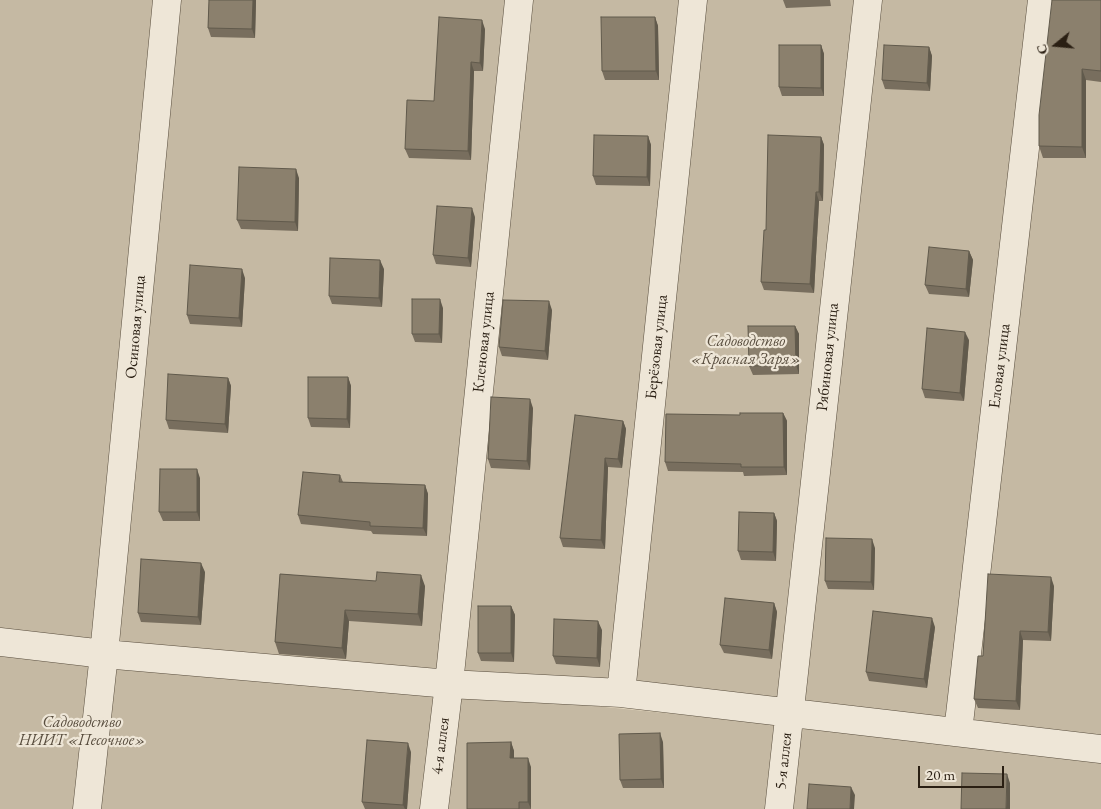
<!DOCTYPE html>
<meta charset="utf-8">
<style>
body{margin:0}
#map{position:relative;width:1101px;height:809px;overflow:hidden;background:#e5d9c1;font-family:"EB Garamond",serif}
canvas{display:block}
.north{position:absolute;left:1031px;top:20px;width:50px;height:50px;-webkit-text-stroke:4px #eee6d7;paint-order:stroke;rotate:253deg;font-size:14px;font-weight:700;line-height:20px;text-align:center;color:#2a1f13}
.north::after{content:'';display:block;margin:auto;width:18px;height:22px;background:#2a1f13;clip-path:polygon(50% 0,100% 100%,50% 72%,0 100%)}
.scale{position:absolute;left:918px;top:766px;width:86px;height:22px;box-sizing:border-box;border:2px solid #2a1f13;border-top:0;padding-left:6px;font-size:15px;line-height:18px;white-space:nowrap;color:#2a1f13;-webkit-text-stroke:4px #eee6d7;paint-order:stroke}
</style>
<div id="map">
<canvas width="1101" height="809"></canvas>
<div class="north">С</div>
<div class="scale">20 m</div>
</div>
<script>
const g = document.querySelector('canvas').getContext('2d');
g.lineJoin = 'round';
function fillPath(path, color) { g.fillStyle = color; g.fill(path, 'evenodd'); }
const poly = rows => new Path2D(rows.map(r => 'M' + r).join(''));
function stroke(path, color, width, dash) { g.strokeStyle = color; g.lineWidth = width; g.lineCap = dash ? 'butt' : 'round'; g.setLineDash(dash || []); g.stroke(path); }
function label(font, color, halo, rows, align = 'center') {
  g.font = font + ' "EB Garamond",serif'; g.lineWidth = 4.5; g.setLineDash([]); g.textBaseline = 'middle'; g.strokeStyle = halo; g.fillStyle = color; for (const [text, x, y, turn = 0] of rows) {
    g.save(); g.translate(x, y); g.rotate((+turn || 0) * Math.PI / 180); g.textAlign = isNaN(turn) ? turn : align; if (halo) g.strokeText(text, 0, 0); g.fillText(text, 0, 0); g.restore();
  }
}
fillPath(poly([
 [0,0,1101,0,1101,741,0,630],
 [0,646,1101,757,1101,809,0,809]
]), '#c5b9a3');
const minor = poly([
 [0,642,104,654,449,684,621,693,1101,749],
 [621,693,693,0],
 [958,732,1042,0],
 [87,809,104,654,167,0],
 [434,809,449,684,519,0],
 [779,809,868,0]
]);
stroke(minor, '#594e3e', 29);
stroke(minor, '#eee6d7', 28);
fillPath(poly([
 [209,0,256,0,255,38,211,37,208,28],
 [783,0,830,0,831,6,786,8],
 [1101,0,1101,82,1086,80,1086,158,1043,158,1039,146],
 [655,17,658,26,659,80,605,80,602,71],
 [485,29,483,71,474,71,471,160,409,158,405,149],
 [821,45,824,54,824,96,782,96,779,87],
 [929,47,932,56,930,91,885,89,882,80],
 [648,136,651,145,650,186,596,185,593,176],
 [821,137,824,145,823,201,819,201,814,293,764,290,761,282,766,230],
 [299,178,298,231,241,229,237,220],
 [475,217,471,267,436,264,433,255],
 [969,251,973,260,969,297,929,294,925,285],
 [384,269,382,307,332,304,329,296],
 [245,278,242,327,190,324,187,315],
 [443,308,442,343,415,342,412,334],
 [552,310,548,360,502,356,499,347],
 [795,326,799,334,799,374,753,375,749,366],
 [969,340,964,401,925,398,922,389],
 [348,377,351,386,350,428,311,427,308,418],
 [228,378,231,386,228,433,169,429,166,420],
 [533,408,530,470,491,468,488,459],
 [783,413,787,421,787,475,744,476,743,472,668,471,665,462,740,415],
 [623,421,626,429,622,468,608,467,605,549,563,547,560,538],
 [340,475,343,482,425,485,428,494,427,536,373,534,371,531,301,524,298,515],
 [200,478,200,521,163,521,159,512],
 [774,513,777,521,776,561,741,560,738,551],
 [875,548,874,590,828,589,825,581],
 [205,572,201,625,141,622,138,613],
 [280,574,425,586,422,626,349,621,346,659,279,654,275,642],
 [1054,586,1051,641,1023,640,1020,710,978,708,974,699,983,656],
 [774,603,777,612,772,659,724,653,720,645],
 [511,606,515,615,514,662,481,661,478,653],
 [935,627,927,688,869,681,866,672],
 [602,630,600,667,556,664,553,656],
 [511,742,514,751,514,758,531,767,531,809,467,809],
 [663,742,664,788,623,788,620,780],
 [411,752,407,809,365,809,362,802]
]), '#786e5e');
fillPath(poly([
 [253,0,256,0,255,38,252,29],
 [655,17,658,26,659,80,656,71],
 [482,20,485,29,483,71,480,63],
 [821,45,824,54,824,96,821,88],
 [929,47,932,56,930,91,927,83],
 [471,62,474,71,471,160,468,151],
 [1082,69,1086,80,1086,158,1082,147],
 [648,136,651,145,650,186,647,177],
 [821,137,824,145,823,201,819,192],
 [296,169,299,178,298,231,295,222],
 [816,192,819,201,814,293,810,284],
 [472,208,475,217,471,267,468,258],
 [969,251,973,260,969,297,966,289],
 [380,260,384,269,382,307,379,298],
 [242,269,245,278,242,327,239,318],
 [440,299,443,308,442,343,439,334],
 [549,301,552,310,548,360,545,351],
 [795,326,799,334,799,374,796,365],
 [965,332,969,340,964,401,960,393],
 [348,377,351,386,350,428,347,419],
 [228,378,231,386,228,433,225,424],
 [530,399,533,408,530,470,527,461],
 [783,413,787,421,787,475,784,467],
 [623,421,626,429,622,468,618,459],
 [605,458,608,467,605,549,601,540],
 [197,469,200,478,200,521,197,512],
 [425,485,428,494,427,536,423,528],
 [774,513,777,521,776,561,773,552],
 [872,539,875,548,874,590,871,582],
 [201,563,205,572,201,625,198,617],
 [421,575,425,586,422,626,418,614],
 [1051,577,1054,586,1051,641,1048,632],
 [774,603,777,612,772,659,769,650],
 [511,606,515,615,514,662,511,653],
 [345,610,349,621,346,659,342,648],
 [932,618,935,627,927,688,924,679],
 [598,621,602,630,600,667,597,658],
 [1020,631,1023,640,1020,710,1016,701],
 [660,733,663,742,664,788,661,779],
 [511,742,514,751,514,766,510,758],
 [408,743,411,752,407,809,405,809,403,805],
 [528,758,531,767,531,809,528,802],
 [1007,774,1010,783,1010,809,1006,809],
 [851,787,855,795,854,809,850,809]
]), '#615a4c');
const building = poly([
 [209,0,253,0,252,29,208,28,209,0],
 [1052,0,1101,0,1101,71,1082,69,1082,147,1039,146,1039,115,1052,0],
 [439,17,482,20,480,63,471,62,468,151,405,149,407,100,434,101,439,17],
 [601,17,655,17,656,71,602,71,601,17],
 [779,45,821,45,821,88,779,87,779,45],
 [884,45,929,47,927,83,882,80,884,45],
 [594,135,648,136,647,177,593,176,594,135],
 [768,135,821,137,819,192,816,192,810,284,761,282,764,230,766,230,768,135],
 [239,167,296,169,295,222,237,220,239,167],
 [437,206,472,208,468,258,433,255,437,206],
 [929,247,969,251,966,289,925,285,929,247],
 [330,258,380,260,379,298,329,296,330,258],
 [190,265,242,269,239,318,187,315,190,265],
 [412,299,440,299,439,334,412,334,412,299],
 [503,300,549,301,545,351,499,347,503,300],
 [748,326,795,326,796,365,749,366,748,326],
 [927,328,965,332,960,393,922,389,927,328],
 [168,374,228,378,225,424,166,420,168,374],
 [308,377,348,377,347,419,308,418,308,377],
 [491,397,530,399,527,461,488,459,491,397],
 [740,413,783,413,784,467,741,467,741,464,665,462,666,414,740,415,740,413],
 [575,415,623,421,618,459,605,458,601,540,560,538,575,415],
 [160,469,197,469,197,512,159,512,160,469],
 [303,472,340,475,339,482,425,485,423,528,370,526,370,522,298,515,303,472],
 [739,512,774,513,773,552,738,551,739,512],
 [826,538,872,539,871,582,825,581,826,538],
 [141,559,201,563,198,617,138,613,141,559],
 [377,572,421,575,418,614,345,610,342,648,275,642,280,574,376,581,377,572],
 [988,574,1051,577,1048,632,1020,631,1016,701,974,699,978,656,983,656,988,574],
 [725,598,774,603,769,650,720,645,725,598],
 [478,606,511,606,511,653,478,653,478,606],
 [873,611,932,618,924,679,866,672,873,611],
 [554,619,598,621,597,658,553,656,554,619],
 [660,733,661,779,620,780,619,734,660,733],
 [367,740,408,743,403,805,362,802,367,740],
 [511,742,510,758,528,758,528,802,519,802,519,809,467,809,467,743,511,742],
 [962,773,1007,774,1006,809,961,809,962,773],
 [809,784,851,787,850,809,807,809,809,784]
]);
fillPath(building, '#8b806d');
stroke(building, '#615a4c', 1);
label('16px', '#2a1f13', '#eee6d7', [
 ["Осиновая улица",136,327,-85],
 ["Кленовая улица",484,342,-84],
 ["Берёзовая улица",657,347,-84],
 ["Рябиновая улица",828,357,-84],
 ["Еловая улица",1000,366,-83],
 ["4-я аллея",441,746,-83],
 ["5-я аллея",784,761,-84]
]);
label('italic 16px', '#584d3e', '#eee6d7', [
 ["Садоводство",746,342],
 ["«Красная Заря»",746,360],
 ["Садоводство",82,723],
 ["НИИТ «Песочное»",82,741]
]);
</script>
